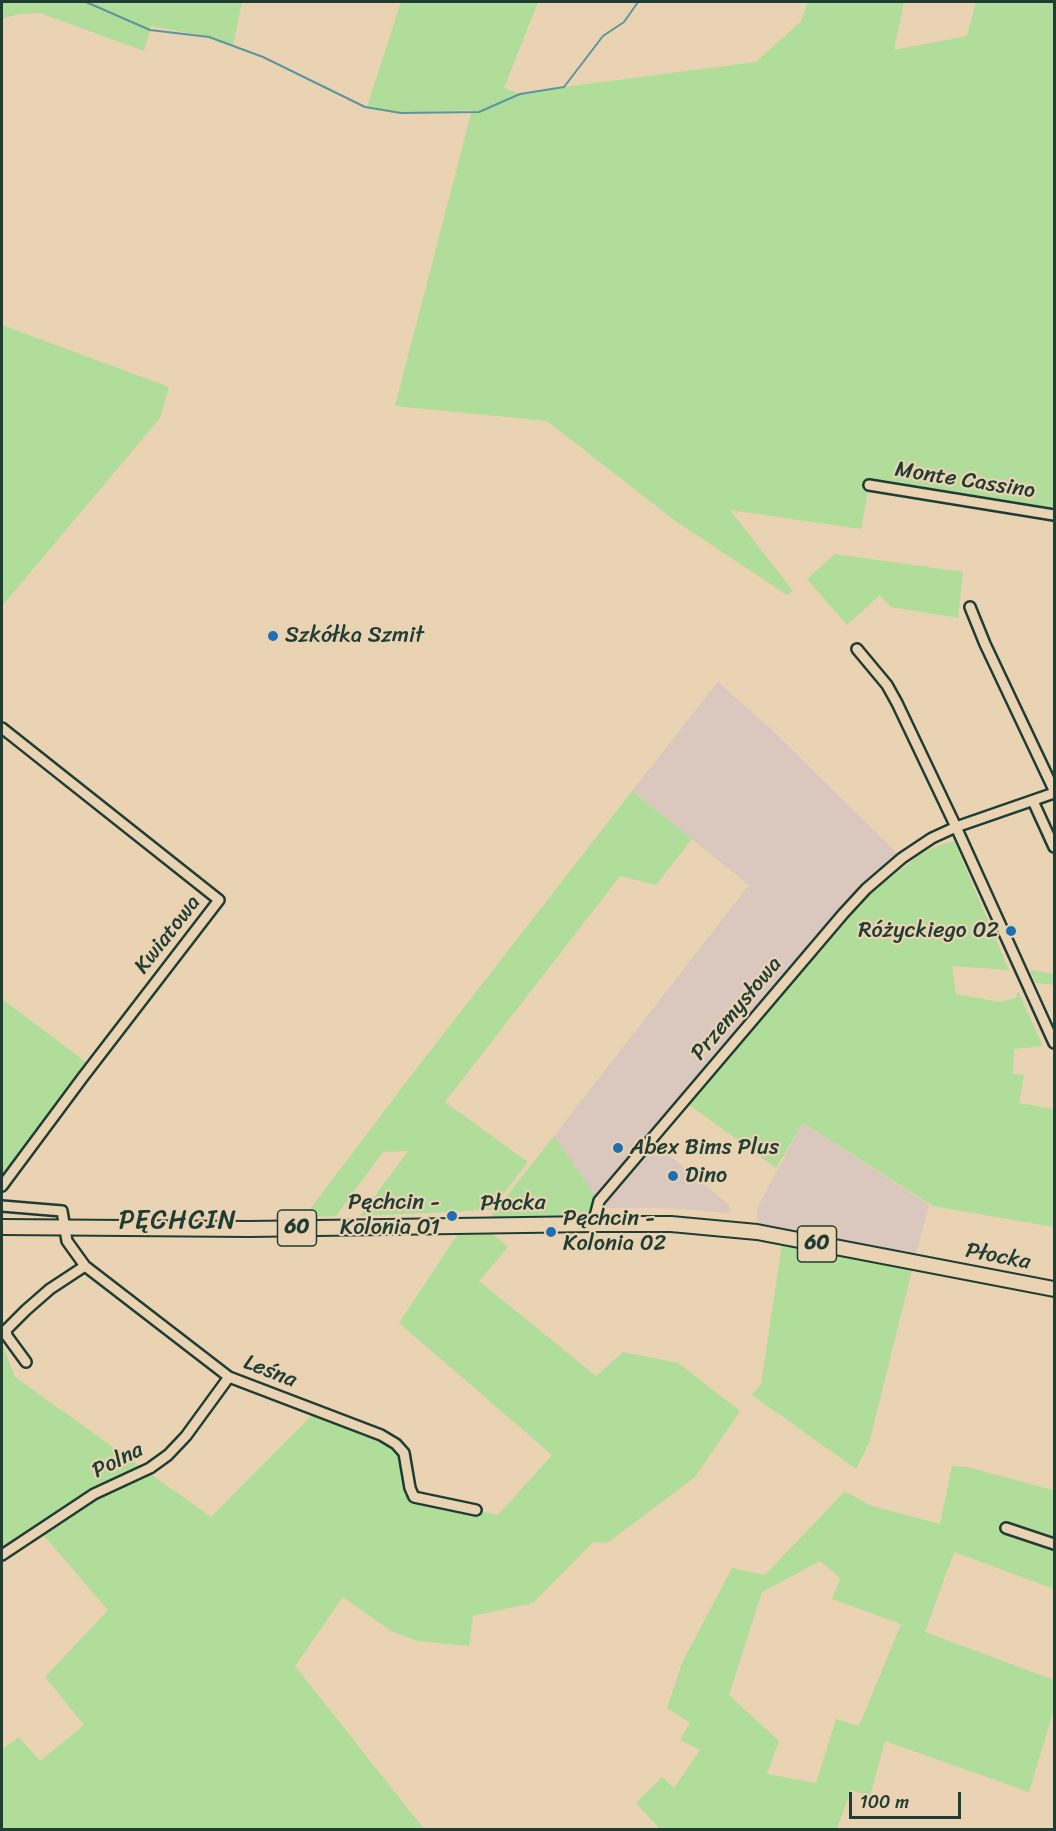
<!DOCTYPE html>
<meta charset="utf-8">
<style>
body{margin:0}
#map{position:relative;width:1056px;height:1831px;overflow:hidden;background:#e9d3b2;font-family:Sriracha,sans-serif}
canvas{display:block}
.frame{position:absolute;inset:0;border:3px solid #1f3d34;pointer-events:none}
.scale{position:absolute;left:849px;top:1792px;width:112px;height:27px;box-sizing:border-box;border:3px solid #1f3d34;border-top:0;padding-left:8px;font-size:18px;line-height:21px;white-space:nowrap;color:#1f3d34;-webkit-text-stroke:4px #e9d3b2;paint-order:stroke}
</style>
<div id="map">
<canvas width="1056" height="1831"></canvas>
<div class="frame"></div>
<div class="scale">100 m</div>
</div>
<script>
const g = document.querySelector('canvas').getContext('2d');
g.lineJoin = 'round';
function fillPath(path, color) { g.fillStyle = color; g.fill(path, 'evenodd'); }
const poly = rows => new Path2D(rows.map(r => 'M' + r).join(''));
function stroke(path, color, width, dash) { g.strokeStyle = color; g.lineWidth = width; g.lineCap = dash ? 'butt' : 'round'; g.setLineDash(dash || []); g.stroke(path); }
function label(font, color, halo, rows, align = 'center') {
  g.font = font + ' Sriracha,sans-serif'; g.lineWidth = 4.5; g.setLineDash([]); g.textBaseline = 'middle'; g.strokeStyle = halo; g.fillStyle = color; for (const [text, x, y, turn = 0] of rows) {
    g.save(); g.translate(x, y); g.rotate((+turn || 0) * Math.PI / 180); g.textAlign = isNaN(turn) ? turn : align; if (halo) g.strokeText(text, 0, 0); g.fillText(text, 0, 0); g.restore();
  }
}
fillPath(poly([
 [718,682,772,730,902,858,866,889,651,1140,729,1205,731,1213,670,1208,602,1208,554,1136,749,885,632,791],
 [803,1123,929,1205,914,1262,757,1232,757,1208]
]), '#dac7be');
fillPath(poly([
 [2,2,242,2,233,46,209,37,151,26,144,51,40,13,18,14,2,19],
 [401,2,538,2,504,88,520,94,564,87,756,62,798,24,800,23,808,2,904,2,894,50,967,36,976,2,1054,2,1054,514,869,486,861,529,730,510,793,591,787,595,674,520,547,421,395,406,472,110,403,113,367,107],
 [2,325,169,387,160,418,2,606],
 [835,554,963,572,958,618,891,607,880,595,847,625,807,579],
 [632,791,692,839,656,885,620,876,445,1102,528,1162,491,1210,360,1216,408,1151,383,1152,336,1216,304,1217,410,1077],
 [954,841,1009,970,952,966,956,994,1000,1002,1016,998,1018,991,1043,1046,1014,1049,1013,1074,1024,1075,1019,1103,1054,1109,1054,1227,933,1206,803,1123,776,1168,688,1104,871,893,918,856,934,847],
 [1030,970,1054,974,1054,985,1036,983],
 [2,999,91,1066,2,1186],
 [554,1136,599,1201,593,1224,484,1226,508,1247,479,1281,596,1376,623,1352,678,1363,740,1411,695,1477,607,1543,593,1542,533,1603,473,1616,469,1646,418,1641,391,1631,343,1597,295,1666,424,1829,2,1829,2,1749,19,1737,40,1761,84,1725,45,1677,108,1610,39,1530,2,1555,2,1343,15,1377,211,1517,316,1411,381,1435,404,1453,415,1497,498,1515,552,1455,399,1323,463,1226,484,1225],
 [783,1237,914,1262,869,1443,856,1469,752,1395,761,1384],
 [952,1466,967,1467,1053,1490,1054,1485,1054,1589,954,1552,925,1632,1054,1680,1054,1709,1029,1792,885,1741,870,1796,851,1790,837,1829,656,1829,658,1827,636,1803,662,1777,674,1788,700,1750,680,1740,690,1723,667,1708,682,1663,732,1568,765,1575,845,1491,869,1505,940,1524],
 [820,1561,840,1578,832,1599,901,1624,859,1726,836,1719,816,1783,767,1774,779,1741,729,1695,762,1592]
]), '#b1dd9a');
stroke(poly([
 [86,2,150,30,209,37,263,57,365,107,401,113,479,112,520,94,564,87,603,36,624,22,638,2]
]), '#5c969d', 2);
const minor = poly([
 [869,485,1054,515],
 [970,607,985,644,1054,790],
 [857,649,887,685,897,703,956,827,1054,1043],
 [2,728,219,900,83,1077,2,1186],
 [1033,801,1054,847],
 [2,1206,62,1211,67,1241,85,1266,229,1377,381,1435,396,1444,404,1453,410,1488,414,1497,476,1510],
 [593,1224,599,1201,843,914,866,889,902,858,932,838,956,827,1054,793],
 [26,1362,7,1336,6,1330,26,1310,50,1289,85,1266],
 [1006,1528,1054,1544],
 [2,1555,94,1494,150,1468,168,1455,186,1436,229,1377]
]);
const primary = poly([
 [2,1227,249,1229,593,1224,671,1224,757,1232,1054,1289]
]);
stroke(minor, '#1f3d34', 14);
stroke(primary, '#1f3d34', 18);
stroke(minor, '#e9d3b2', 9);
stroke(primary, '#e9d3b2', 14);
for (const [x, y, r, color] of [
 [273,636,6,"#1f6fb2"],
 [1011,931,6,"#1f6fb2"],
 [618,1148,6,"#1f6fb2"],
 [673,1176,6,"#1f6fb2"],
 [452,1216,6,"#1f6fb2"],
 [551,1232,6,"#1f6fb2"]
]) { const dot = new Path2D(); dot.arc(x, y, r, 0, 2 * Math.PI); g.fillStyle = color; g.fill(dot); stroke(dot, '#e9d3b2', 2); }
for (const [x, y, w] of [
 [297,1228,39],
 [817,1244,39]
]) { const box = new Path2D(); box.roundRect(x - w / 2, y - 18, w, 36, 4.5); g.fillStyle = '#e9d3b2'; g.fill(box); stroke(box, '#1f3d34', 1.5); }
label('bold 21px', '#1f3d34', null, [
 ["60",297,1228],
 ["60",817,1244]
]);
label('22px', '#1f3d34', '#e9d3b2', [
 ["Monte Cassino",965,481,9],
 ["Kwiatowa",168,935,-52],
 ["Przemysłowa",737,1009,-50],
 ["Płocka",513,1204,-1],
 ["Płocka",998,1257,11],
 ["Leśna",270,1372,21],
 ["Polna",118,1461,-27]
]);
label('22px', '#1f3d34', '#e9d3b2', [
 ["Szkółka Szmit",285,636],
 ["Różyckiego 02",999,931,"right"],
 ["Abex Bims Plus",630,1148],
 ["Dino",685,1176],
 ["Pęchcin -",440,1203,"right"],
 ["Kolonia 01",440,1228,"right"],
 ["Pęchcin -",563,1219],
 ["Kolonia 02",563,1244]
], 'left');
g.letterSpacing = '1.5px';
label('26px', '#1f3d34', '#e9d3b2', [
 ["PĘCHCIN",178,1221]
]);
g.letterSpacing = '0px';
</script>
